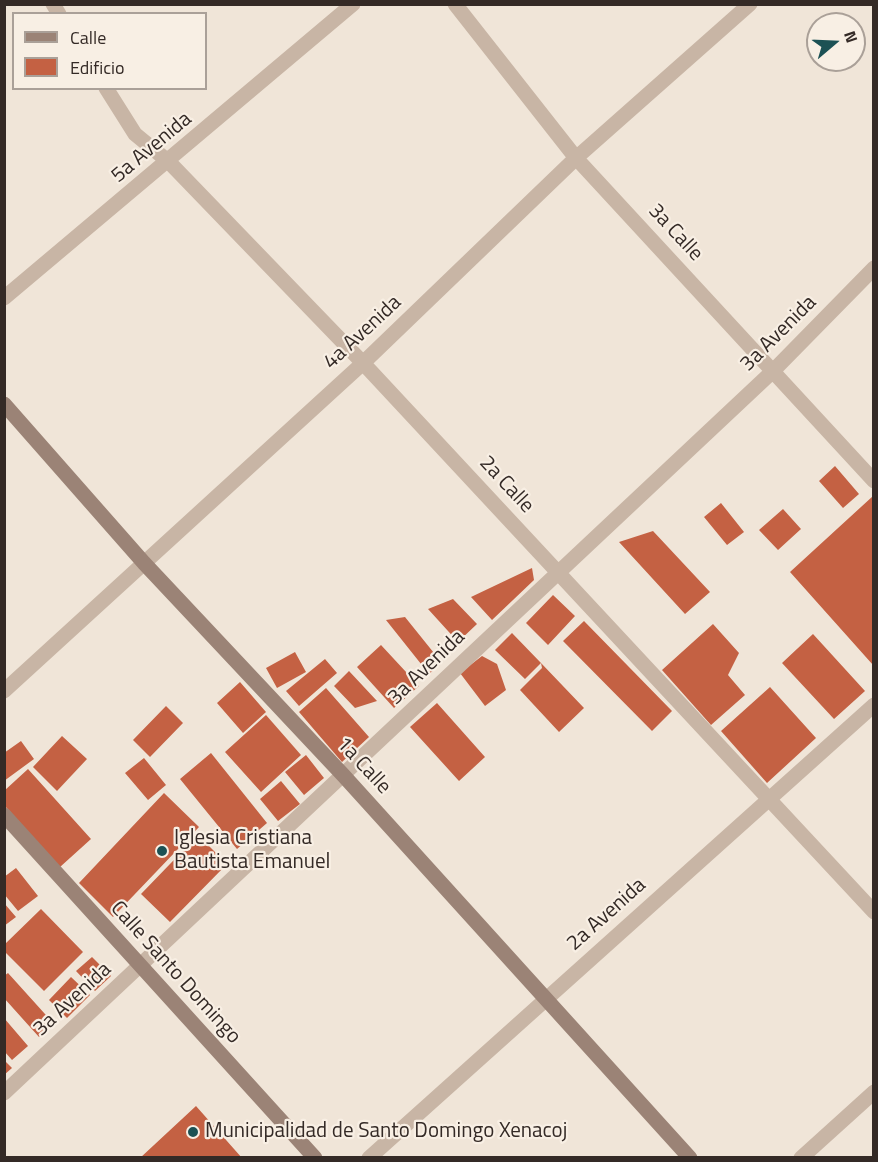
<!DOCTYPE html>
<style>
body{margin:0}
#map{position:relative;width:878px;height:1162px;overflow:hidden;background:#f0e5d8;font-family:"Titillium Web",sans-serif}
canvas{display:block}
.frame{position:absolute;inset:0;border:6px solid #342a26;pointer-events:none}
.legend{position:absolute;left:12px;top:12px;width:195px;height:78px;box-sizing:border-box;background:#f8efe4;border:2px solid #aaa098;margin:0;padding:8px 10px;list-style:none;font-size:18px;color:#342a26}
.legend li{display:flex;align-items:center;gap:12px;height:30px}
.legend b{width:30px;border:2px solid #aaa098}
.north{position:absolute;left:806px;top:12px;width:60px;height:60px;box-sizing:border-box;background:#f8efe4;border:2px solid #aaa098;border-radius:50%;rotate:71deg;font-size:16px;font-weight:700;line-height:24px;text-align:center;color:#342a26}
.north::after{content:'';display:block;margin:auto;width:21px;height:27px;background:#1c5154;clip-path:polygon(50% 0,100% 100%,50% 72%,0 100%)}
</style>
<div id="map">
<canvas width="878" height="1162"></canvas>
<div class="frame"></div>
<ul class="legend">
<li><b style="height:8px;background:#9b8376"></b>Calle</li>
<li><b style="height:16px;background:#c46143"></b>Edificio</li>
</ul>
<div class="north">N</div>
</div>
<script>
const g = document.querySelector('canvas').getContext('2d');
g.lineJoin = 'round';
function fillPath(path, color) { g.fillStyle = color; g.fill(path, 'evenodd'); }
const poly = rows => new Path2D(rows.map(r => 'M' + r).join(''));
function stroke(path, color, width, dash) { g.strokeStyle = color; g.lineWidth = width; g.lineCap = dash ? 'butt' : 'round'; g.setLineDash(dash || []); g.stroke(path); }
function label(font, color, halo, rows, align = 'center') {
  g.font = font + ' "Titillium Web",sans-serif'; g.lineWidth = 4.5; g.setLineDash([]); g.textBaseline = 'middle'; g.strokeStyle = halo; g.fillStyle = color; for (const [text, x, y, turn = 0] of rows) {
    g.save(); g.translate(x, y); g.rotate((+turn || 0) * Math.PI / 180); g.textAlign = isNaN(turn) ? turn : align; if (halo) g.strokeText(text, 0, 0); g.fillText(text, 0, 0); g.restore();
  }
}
fillPath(poly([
 [835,466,859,494,843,508,819,481],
 [873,496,873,665,790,572],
 [721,503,744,532,727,545,704,517],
 [783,509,801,529,778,550,759,530],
 [653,531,710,592,685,614,619,542],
 [532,568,534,580,492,620,471,597],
 [553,595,575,616,548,645,526,623],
 [453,599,477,624,458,642,428,609],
 [405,617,442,663,429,674,386,620],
 [584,621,672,711,652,731,563,641],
 [713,624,739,653,728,675,745,695,711,725,662,670],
 [512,633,541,663,584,708,559,732,520,690,542,668,541,663,525,679,495,650],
 [813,634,865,691,834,719,782,663],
 [381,645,419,686,394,708,357,667],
 [295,652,306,672,277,688,266,668],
 [482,656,497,664,506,690,485,706,460,673],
 [325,659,337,673,299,706,286,691],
 [349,671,377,701,355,708,334,686],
 [240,682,266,712,243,733,217,703],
 [770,687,816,738,767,783,721,731],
 [326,688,369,737,342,762,299,712],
 [437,703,485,757,459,781,410,727],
 [166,706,183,723,150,757,133,740],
 [266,715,301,755,261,792,225,752],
 [62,736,87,759,57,791,33,767],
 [21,741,34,759,4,781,4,753],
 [211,753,267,823,237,849,180,779],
 [306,755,324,778,304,795,285,772],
 [144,758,166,785,148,800,125,773],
 [28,769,91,839,60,867,4,805,4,791],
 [281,781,300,804,278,821,260,799],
 [164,793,199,827,113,917,79,883],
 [198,835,227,864,170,922,141,894],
 [16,868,38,896,18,911,4,894,4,877],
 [4,903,16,917,4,926],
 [41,909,83,952,44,991,4,951,4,945],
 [92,957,111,976,95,991,76,971],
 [8,973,54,1024,39,1037,4,998,4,976],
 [71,977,90,995,67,1018,49,1000],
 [4,1018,28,1046,12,1060,4,1051],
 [4,1060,12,1068,4,1075],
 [196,1106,242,1158,140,1158]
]), '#c46143');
stroke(poly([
 [53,4,59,14],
 [455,4,576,158,874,481],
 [106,88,135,134,169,162,363,363,874,912],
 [4,298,353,4],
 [4,691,363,363,576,158,750,4],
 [4,1093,773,371,874,268],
 [369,1158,874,705],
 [801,1158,874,1092]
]), '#c8b5a5', 15);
stroke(poly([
 [4,404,144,563,344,776,690,1158],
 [4,815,315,1158]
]), '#9b8376', 15);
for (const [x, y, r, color] of [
 [162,851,6,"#1c5154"],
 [193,1132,6,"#1c5154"]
]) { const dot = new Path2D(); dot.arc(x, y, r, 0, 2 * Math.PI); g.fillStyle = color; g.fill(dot); stroke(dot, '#f8efe4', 2); }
label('21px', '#342a26', '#f8efe4', [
 ["5a Avenida",152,148,-40],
 ["3a Calle",675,233,47],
 ["4a Avenida",363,333,-43],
 ["3a Avenida",779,334,-45],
 ["2a Calle",506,485,47],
 ["3a Avenida",427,668,-44],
 ["1a Calle",363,766,47],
 ["2a Avenida",607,915,-42],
 ["Calle Santo Domingo",175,973,48],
 ["3a Avenida",73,1000,-43]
]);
label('21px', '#342a26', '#f8efe4', [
 ["Iglesia Cristiana",174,839],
 ["Bautista Emanuel",174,863],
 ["Municipalidad de Santo Domingo Xenacoj",205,1132]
], 'left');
</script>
